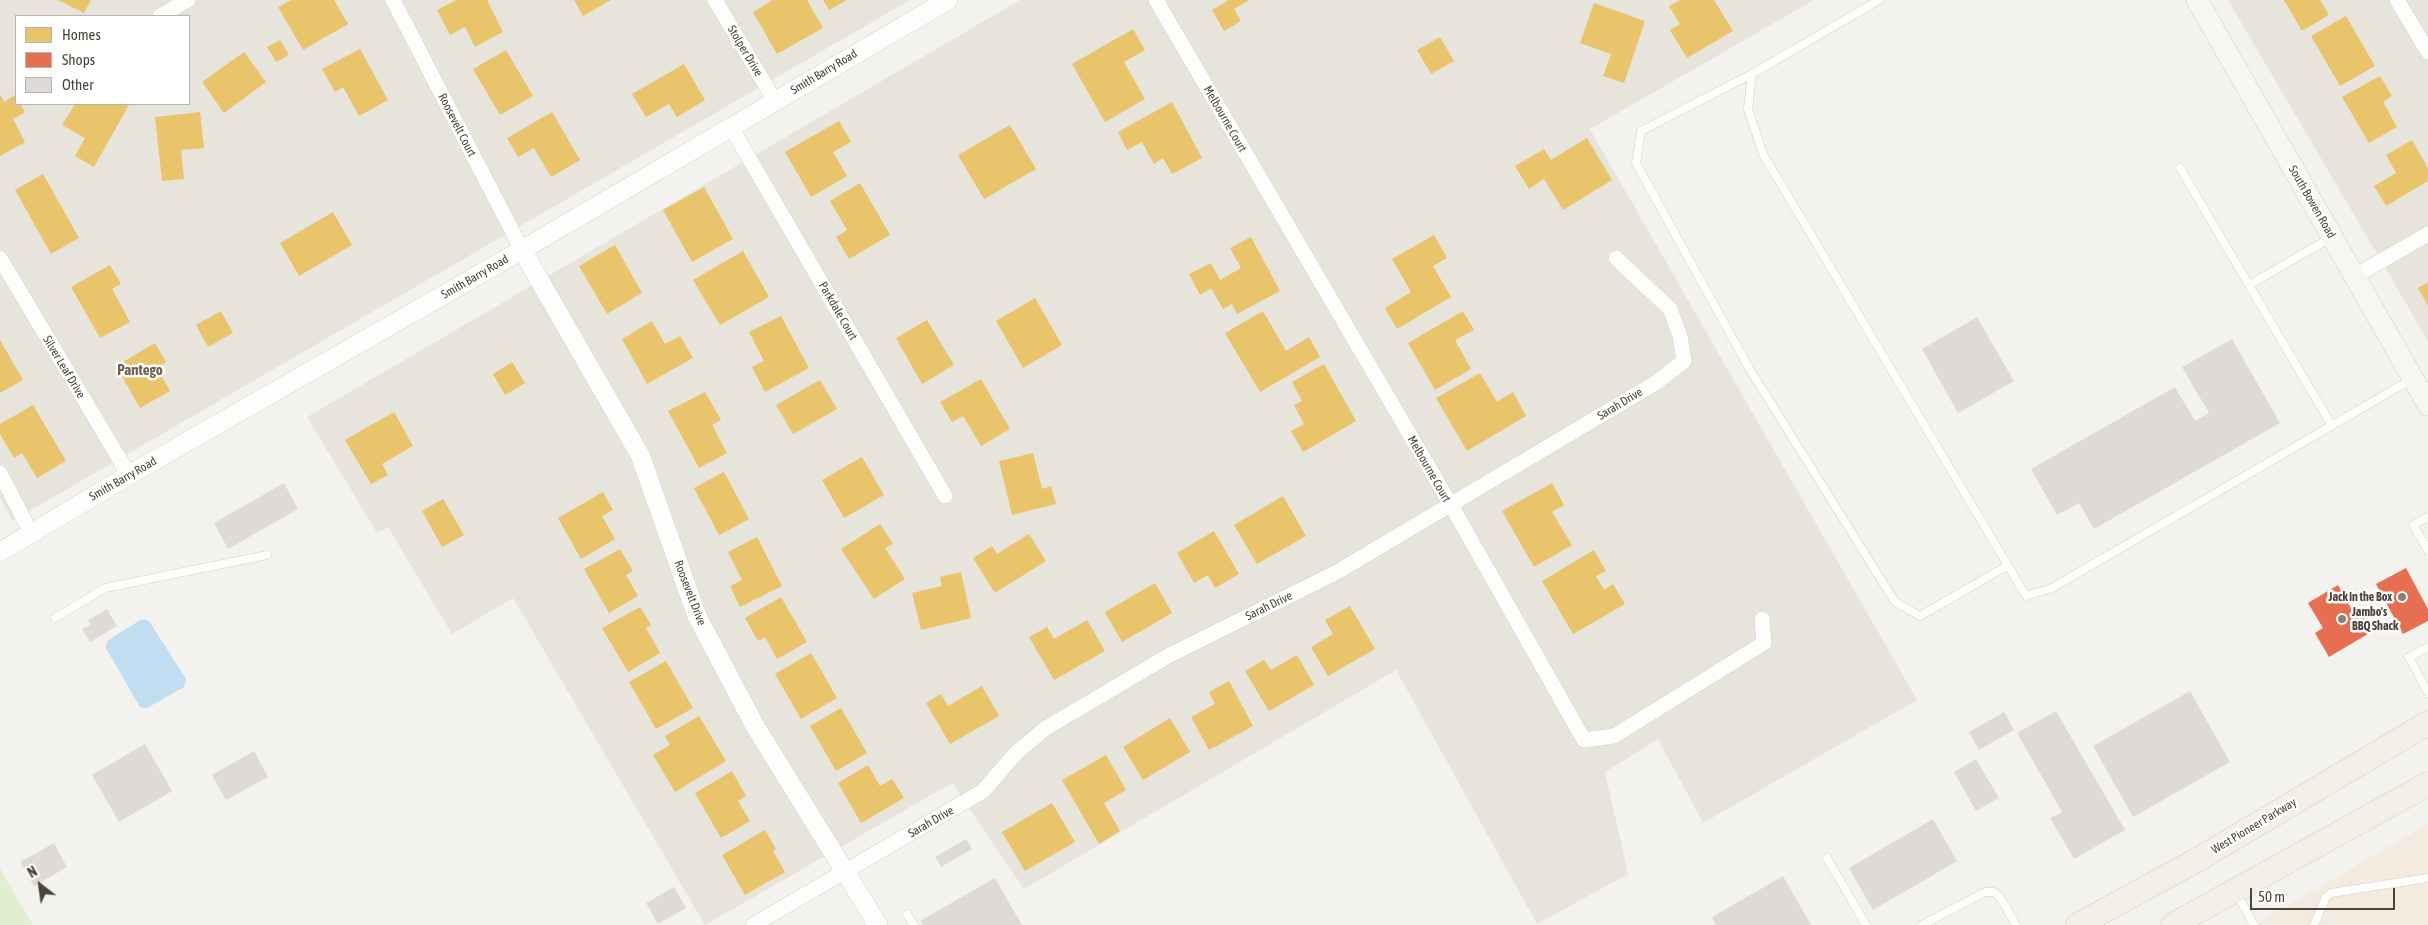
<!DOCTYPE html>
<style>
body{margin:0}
#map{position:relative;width:2428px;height:925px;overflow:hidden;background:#f4f2ee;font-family:"Asap Condensed",sans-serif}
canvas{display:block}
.legend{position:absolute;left:15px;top:15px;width:175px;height:90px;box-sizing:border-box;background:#fff;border:1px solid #b7b4b0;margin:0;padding:6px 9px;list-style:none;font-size:15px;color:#4b4439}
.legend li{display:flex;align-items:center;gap:10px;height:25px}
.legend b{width:25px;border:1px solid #b7b4b0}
.north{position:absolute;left:15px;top:860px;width:50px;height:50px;-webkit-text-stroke:4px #fff;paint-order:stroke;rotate:330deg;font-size:14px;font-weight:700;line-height:20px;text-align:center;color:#4b4439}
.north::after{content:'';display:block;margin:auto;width:18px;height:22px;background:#4b4439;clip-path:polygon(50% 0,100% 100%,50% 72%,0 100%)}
.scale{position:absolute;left:2250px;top:888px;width:145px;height:22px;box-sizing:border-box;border:2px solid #4b4439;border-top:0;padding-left:6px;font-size:15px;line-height:18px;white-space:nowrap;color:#4b4439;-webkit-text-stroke:4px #fff;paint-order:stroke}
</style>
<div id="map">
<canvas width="2428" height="925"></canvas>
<ul class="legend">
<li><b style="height:14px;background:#e9c46a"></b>Homes</li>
<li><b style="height:14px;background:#e76f51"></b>Shops</li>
<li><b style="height:14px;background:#dedbd6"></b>Other</li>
</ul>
<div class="north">N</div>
<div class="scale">50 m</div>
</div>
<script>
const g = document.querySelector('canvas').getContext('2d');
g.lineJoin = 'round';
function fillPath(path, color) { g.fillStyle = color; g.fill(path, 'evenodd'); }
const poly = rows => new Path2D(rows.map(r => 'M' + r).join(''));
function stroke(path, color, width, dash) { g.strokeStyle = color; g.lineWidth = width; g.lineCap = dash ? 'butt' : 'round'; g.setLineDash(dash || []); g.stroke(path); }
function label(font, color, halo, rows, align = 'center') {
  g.font = font + ' "Asap Condensed",sans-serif'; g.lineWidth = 5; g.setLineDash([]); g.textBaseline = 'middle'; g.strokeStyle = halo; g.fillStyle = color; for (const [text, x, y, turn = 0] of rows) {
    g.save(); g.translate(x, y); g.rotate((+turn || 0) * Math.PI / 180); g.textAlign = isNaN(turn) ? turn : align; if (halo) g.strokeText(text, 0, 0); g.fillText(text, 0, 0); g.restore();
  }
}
fillPath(poly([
 [0,0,910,0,12,521,0,498],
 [16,16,189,16,189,104,16,104],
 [1020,0,1814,0,1590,129,1917,700,1703,823,1658,739,1605,772,1628,874,1537,924,1396,670,1024,889,952,783,705,925,513,598,452,634,388,527,377,533,307,417],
 [2228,0,2428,0,2428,341]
]), '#e7e4dc');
fillPath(poly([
 [2428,824,2428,925,2254,925]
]), '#f3ebdf');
fillPath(poly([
 [0,868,33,925,0,925]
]), '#e1eecf');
fillPath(poly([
 [142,619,149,621,186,679,184,687,147,708,140,707,106,648,107,641]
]), '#c0ddf1');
fillPath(poly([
 [58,0,91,0,84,13],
 [291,0,334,0,348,24,303,50,278,7],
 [456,0,487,0,503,32,475,47,465,27,450,35,437,10],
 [574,0,611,0,583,16],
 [773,0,807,0,823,28,777,54,753,12],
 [823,0,847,0,829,10],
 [1229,0,1249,0,1234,9,1241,21,1224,31,1212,10],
 [1680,0,1714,0,1733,31,1687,58,1670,30,1680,24,1669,6],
 [2284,0,2320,0,2329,15,2302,31],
 [1594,3,1645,21,1624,83,1603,76,1611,54,1580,43],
 [2346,16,2375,66,2340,86,2311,36],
 [1133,29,1145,50,1124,62,1145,99,1105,122,1072,64],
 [1440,37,1454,61,1431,74,1417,50],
 [280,40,289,55,276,62,267,47],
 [360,49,388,100,359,116,343,87,335,92,322,69],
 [506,50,533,96,500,115,473,69],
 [244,52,266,82,224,113,202,82],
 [684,64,705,100,677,117,669,104,646,117,632,94],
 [2380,76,2392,96,2383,102,2397,127,2369,143,2342,97],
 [0,94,4,102,15,95,16,104,20,104,25,112,13,119,25,142,0,156],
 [1172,102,1202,158,1172,174,1163,158,1154,164,1142,142,1127,150,1118,132],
 [75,104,129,105,94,167,75,156,85,138,62,125],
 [200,112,204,148,181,150,184,179,162,181,155,117],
 [552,112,580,160,551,177,534,148,518,157,507,138],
 [839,121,851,142,833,152,847,176,811,197,785,152],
 [1010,125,1036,169,984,199,958,155],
 [1587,138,1612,180,1563,210,1544,179,1529,189,1515,166,1544,149,1551,160],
 [2412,140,2428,168,2428,181,2386,206,2374,186,2396,173,2386,155],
 [43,174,79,238,51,254,15,190],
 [860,183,890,235,849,259,836,237,847,230,830,201],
 [704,187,733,239,692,262,663,210],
 [333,212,352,245,299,276,280,243],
 [1434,235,1447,258,1433,266,1451,297,1397,329,1385,308,1411,292,1392,259],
 [1251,237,1280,291,1237,314,1232,304,1223,309,1211,288,1200,295,1189,274,1211,263,1220,280,1241,268,1230,248],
 [615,245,642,293,607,314,579,266],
 [743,251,769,297,720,325,693,280],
 [110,265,121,284,112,289,130,322,100,338,71,287],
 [2428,282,2428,306,2418,288],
 [1035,298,1062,345,1023,368,996,321],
 [221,311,233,333,208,347,196,325],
 [1263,311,1286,351,1309,337,1320,357,1260,392,1225,333],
 [1463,311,1474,330,1455,340,1471,369,1435,390,1408,343],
 [781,316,809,368,765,392,752,367,764,361,749,332],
 [927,320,954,365,922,384,896,338],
 [652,321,665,344,680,336,693,358,647,384,622,339],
 [0,340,23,380,0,393],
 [155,343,166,362,157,367,170,391,140,408,116,366],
 [512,362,525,383,505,395,493,374],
 [1324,364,1356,421,1303,452,1291,431,1304,424,1294,405,1302,401,1292,382],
 [1480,373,1497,402,1513,392,1526,416,1467,451,1436,398],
 [981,379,1010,429,981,446,963,416,952,422,940,402],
 [820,380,837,409,793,434,776,405],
 [705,392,721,420,712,425,727,453,699,468,668,411],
 [33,405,66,461,37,478,22,453,14,458,0,434,0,424],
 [394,412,413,446,382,464,388,475,371,484,345,440],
 [1033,453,1042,489,1051,486,1056,504,1012,515,999,461],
 [862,457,884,495,844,518,822,480],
 [724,472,749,519,719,535,694,488],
 [1552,483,1564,505,1552,512,1572,545,1534,567,1502,511],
 [603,492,613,510,602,516,615,539,581,559,558,518],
 [1283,496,1306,536,1257,564,1234,525],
 [443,499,464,535,442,547,422,511],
 [880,524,893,544,885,548,905,579,874,599,841,549],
 [1214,531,1239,574,1215,588,1208,575,1194,583,1177,553],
 [1029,534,1046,561,995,593,973,558,992,546,997,554],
 [757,537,782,586,740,607,730,586,742,580,728,552],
 [620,549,633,571,626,575,638,596,609,613,584,569],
 [1594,550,1606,571,1596,576,1604,590,1613,584,1625,604,1573,634,1542,581],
 [961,572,971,618,921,630,912,593,942,586,940,577],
 [1155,583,1172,613,1122,642,1105,612],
 [781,597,807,642,777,659,765,637,758,641,745,618],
 [1350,606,1375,649,1328,676,1311,647,1333,634,1325,620],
 [640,607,651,625,646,628,660,653,628,672,602,628],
 [1087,620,1105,651,1054,680,1029,637,1047,627,1054,639],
 [811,653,837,698,801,719,775,674],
 [1297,655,1314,685,1269,711,1245,671,1264,660,1271,670],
 [666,661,693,708,656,729,629,682],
 [1229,681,1253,726,1209,750,1191,717,1215,704,1209,692],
 [982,686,999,716,950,744,926,703,941,694,948,706],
 [841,708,867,753,836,771,810,726],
 [699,716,726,761,675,792,653,755,670,745,665,736],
 [1170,718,1190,752,1143,780,1123,747],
 [1106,755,1126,790,1104,803,1120,831,1099,844,1062,780],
 [868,765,880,786,892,779,904,798,861,823,838,783],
 [732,771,746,796,738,801,750,821,721,838,695,793],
 [1052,803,1075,842,1025,871,1002,832],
 [765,830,776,849,773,851,785,872,745,895,722,855]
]), '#e9c46a');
fillPath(poly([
 [2406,568,2428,609,2428,621,2403,634,2376,584],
 [2338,585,2352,610,2359,607,2373,631,2329,657,2315,633,2323,628,2308,603]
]), '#e76f51');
fillPath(poly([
 [1977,317,2014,381,1958,413,1922,349],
 [2232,339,2280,423,2094,529,2079,503,2057,515,2031,469,2175,387,2195,421,2209,413,2182,367],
 [284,483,298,509,228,549,214,523],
 [107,609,117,626,90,642,82,629,91,625,88,620],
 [2190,691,2230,762,2133,817,2093,746],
 [2056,711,2125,830,2074,859,2050,818,2062,812,2017,733],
 [2004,712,2014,730,1979,750,1969,732],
 [145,744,172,791,119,822,92,775],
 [254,751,268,777,226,800,212,775],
 [1976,759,1999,798,1976,811,1954,772],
 [1933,819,1957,861,1873,910,1849,868],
 [966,839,972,849,941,867,935,857],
 [54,843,67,867,34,886,20,862],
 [1783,876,1811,925,1716,925,1712,917],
 [995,878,1022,925,923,925,920,921],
 [674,887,686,908,658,924,646,903]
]), '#dedbd6');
const service = poly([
 [1879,0,1752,74,1748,109,1763,154,2026,596,2052,588,2412,379],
 [1752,74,1641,131,1636,163,1749,368,1895,602,1920,616,2007,566],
 [2180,168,2332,426],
 [2249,285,2332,237],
 [2428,517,2413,525,2428,550],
 [55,618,105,588,267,555],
 [2428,647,2409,657,2428,693],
 [1827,858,1866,925],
 [2236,892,2254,925],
 [907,914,914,925],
 [1922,925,1985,892,1994,892,2000,897,2016,925],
 [2314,925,2326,897,2331,893,2428,878]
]);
const minor = poly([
 [393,0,522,250],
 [715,0,775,101],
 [1156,0,1451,505,1584,740,1614,736,1764,643,1762,619],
 [2397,0,2428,52],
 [160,16,188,0],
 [731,127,945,496],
 [0,258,129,475],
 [2355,276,2428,234],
 [0,473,31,533],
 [753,925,983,791,1016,753,1046,728,1168,656,1337,572,1657,382,1684,361,1680,336,1670,309,1616,258]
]);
const tertiary = poly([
 [522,250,640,455,697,616,755,726,878,925],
 [0,552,129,475,522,250,948,0]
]);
const secondary = poly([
 [2197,0,2428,405]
]);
const primary = poly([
 [2078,925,2197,860,2428,723],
 [2173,925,2428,784]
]);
stroke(service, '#d2d0cb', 9);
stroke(minor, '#d2d0cb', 16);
stroke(tertiary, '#d2d0cb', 20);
stroke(secondary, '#d3cfc5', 22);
stroke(primary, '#d6cebb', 25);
stroke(service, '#fdfdfc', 8);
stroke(minor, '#fdfdfc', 15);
stroke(tertiary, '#fdfdfc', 19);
stroke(secondary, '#f7f6f1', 21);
stroke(primary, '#f2efe6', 24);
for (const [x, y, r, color] of [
 [2402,597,5,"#868178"],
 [2342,619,5,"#868178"]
]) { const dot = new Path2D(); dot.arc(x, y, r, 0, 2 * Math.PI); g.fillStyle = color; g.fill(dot); stroke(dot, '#fff', 2); }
label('12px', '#4b4439', '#fff', [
 ["Stolper Drive",745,51,59],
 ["Smith Barry Road",824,72,-31],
 ["Melbourne Court",1225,119,60],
 ["Roosevelt Court",457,125,63],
 ["South Bowen Road",2312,202,60],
 ["Smith Barry Road",475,277,-30],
 ["Parkdale Court",838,311,60],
 ["Silver Leaf Drive",64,367,59],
 ["Sarah Drive",1620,404,-31],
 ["Melbourne Court",1429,469,60],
 ["Smith Barry Road",123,479,-30],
 ["Roosevelt Drive",690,593,69],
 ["Sarah Drive",1269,606,-26],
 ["Sarah Drive",931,822,-30],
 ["West Pioneer Parkway",2254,826,-31]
]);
label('bold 12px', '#4b4439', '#fff', [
 ["Jack in the Box",2392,597],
 ["Jambo's",2352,612,"left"],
 ["BBQ Shack",2352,626,"left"]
], 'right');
label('bold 15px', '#6e6250', '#fff', [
 ["Pantego",140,370]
]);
</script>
